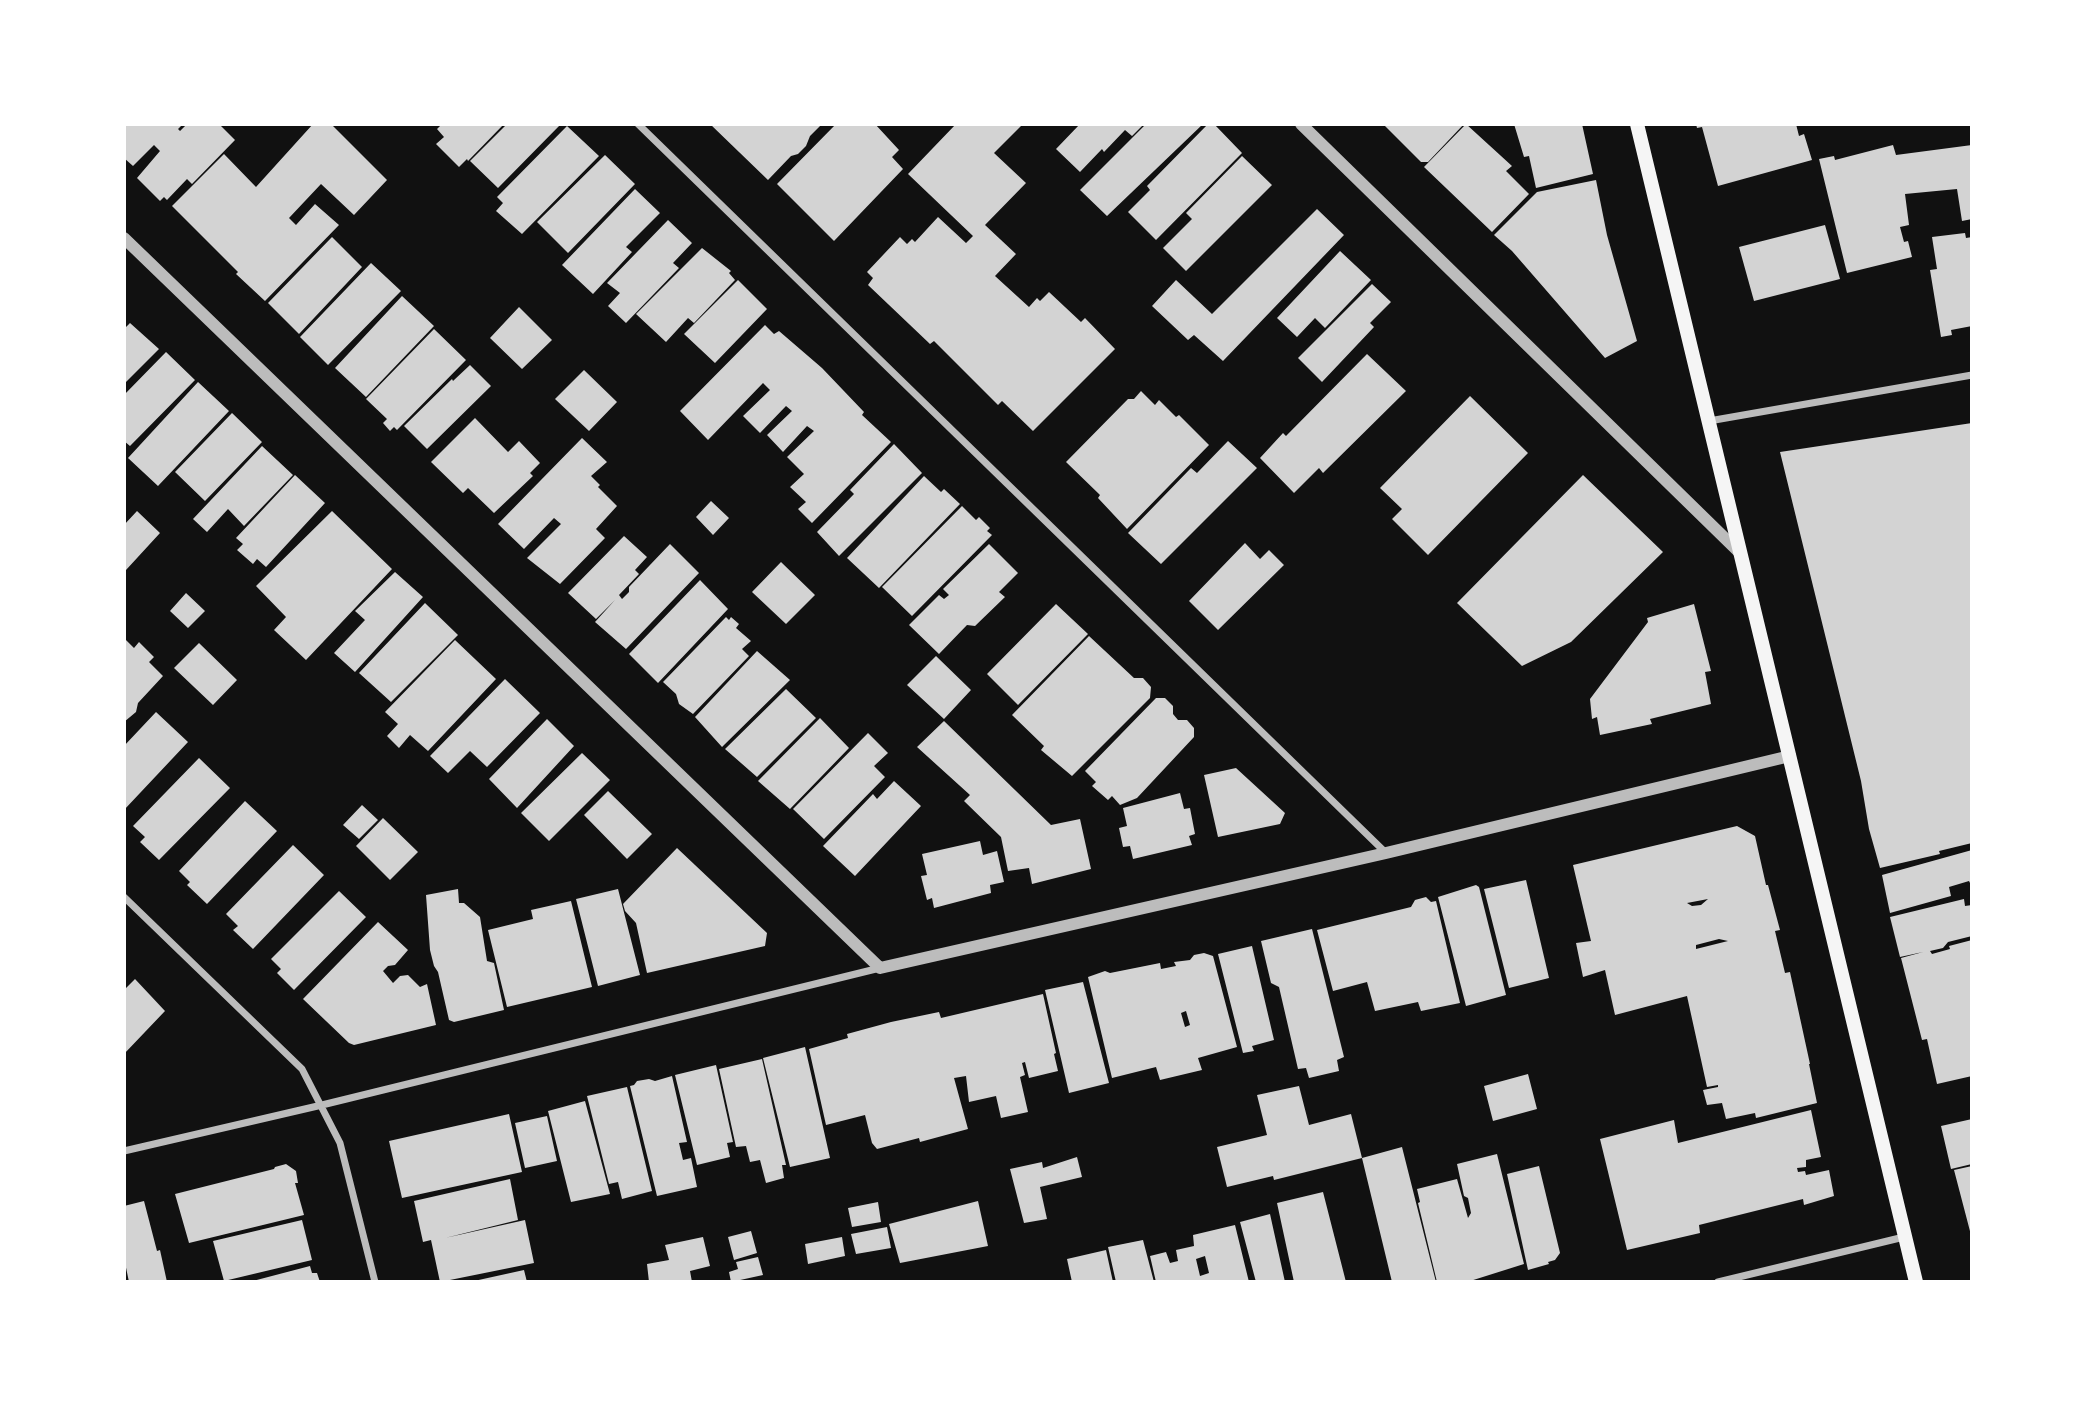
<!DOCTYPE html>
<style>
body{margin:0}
#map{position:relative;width:2096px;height:1406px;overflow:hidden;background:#111;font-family:Karla,sans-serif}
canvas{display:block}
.frame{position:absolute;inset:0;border:126px solid #fff;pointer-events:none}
</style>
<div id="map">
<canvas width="2096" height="1406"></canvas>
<div class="frame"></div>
</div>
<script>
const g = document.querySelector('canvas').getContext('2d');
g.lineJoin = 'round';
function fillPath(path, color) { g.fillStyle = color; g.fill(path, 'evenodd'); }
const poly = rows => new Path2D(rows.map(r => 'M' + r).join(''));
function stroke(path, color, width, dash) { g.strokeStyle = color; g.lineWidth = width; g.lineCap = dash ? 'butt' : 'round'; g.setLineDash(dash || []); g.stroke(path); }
fillPath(poly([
 [183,124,178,129,180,131,187,124,219,124,235,140,192,184,187,179,167,200,164,197,160,201,137,178,160,151,154,145,133,166,124,158,124,125],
 [313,124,331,124,387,180,354,215,321,184,289,218,296,225,315,204,339,225,265,301,236,274,238,272,172,206,224,154,256,187],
 [442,124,504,124,468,161,467,159,459,167,436,144,444,137,437,129],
 [507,124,561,124,498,188,470,161],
 [710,124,822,124,810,136,806,146,798,154,791,156,768,180],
 [836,124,875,124,899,150,892,157,903,169,834,241,777,184],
 [956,124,1023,124,994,153,1026,183,985,225,1016,254,995,276,1029,307,1037,298,1040,301,1049,292,1081,322,1085,318,1115,349,1033,431,1002,401,998,405,934,341,930,344,868,285,873,278,867,272,900,237,907,244,912,239,915,242,938,217,966,243,973,236,908,174],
 [1080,124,1144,124,1132,136,1125,130,1104,152,1102,149,1080,172,1056,149],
 [1146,124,1203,124,1107,216,1080,190],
 [1208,124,1214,124,1242,153,1156,240,1128,212,1150,190,1147,186],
 [1383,124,1464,124,1428,162,1421,162],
 [1466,124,1512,166,1506,171,1529,194,1492,232,1424,167],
 [1514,124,1582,124,1593,174,1536,188,1529,156,1524,157],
 [1696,124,1796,124,1799,136,1804,134,1812,160,1718,186,1702,127,1697,128],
 [567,126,599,156,522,234,496,211,503,203,497,197],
 [1893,145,1896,155,1972,145,1972,219,1962,221,1957,189,1905,194,1909,225,1900,227,1904,242,1908,241,1912,257,1847,273,1819,159,1834,156,1835,160],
 [605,155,635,184,568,253,537,222],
 [1242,156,1272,185,1186,271,1163,248,1192,219,1186,213],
 [1596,180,1607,235,1637,341,1605,358,1512,251,1494,235,1537,192],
 [635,189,660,213,626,247,632,252,593,294,562,265],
 [1317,209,1344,235,1223,361,1194,335,1188,340,1152,306,1176,280,1212,314],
 [668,220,692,243,673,263,679,268,626,323,608,306,620,293,607,283],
 [1825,225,1840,279,1754,301,1739,247],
 [1965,233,1966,238,1972,237,1972,326,1951,330,1952,335,1941,337,1930,270,1937,269,1932,237],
 [332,237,362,267,299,334,268,303],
 [702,248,731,271,729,273,735,280,694,323,688,318,666,342,636,314],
 [1340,251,1371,280,1325,328,1315,318,1297,337,1277,318],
 [371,263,401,291,328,365,300,337],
 [738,280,767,309,715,363,684,334],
 [1372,284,1391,302,1370,323,1374,327,1322,382,1298,358],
 [402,296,434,326,366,397,335,368],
 [519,307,552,340,522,369,490,338],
 [130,323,159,349,124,384,124,329],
 [765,325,774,334,779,331,822,368,864,412,862,415,891,442,812,523,798,509,806,502,790,487,804,474,787,457,814,431,807,426,783,452,767,435,792,411,786,406,760,433,743,416,770,390,763,383,708,440,680,411],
 [434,329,466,360,397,430,394,427,390,431,383,423,387,419,366,399],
 [166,352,195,380,130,446,124,441,124,395],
 [1367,354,1406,391,1323,473,1319,468,1294,493,1260,458,1283,433,1286,436],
 [470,365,491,386,427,449,404,426,452,379,453,381],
 [584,370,617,402,589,431,555,399],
 [198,382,229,411,158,486,128,458],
 [1141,391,1155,405,1159,400,1176,417,1179,415,1209,445,1127,529,1098,498,1100,495,1066,462,1128,399,1134,399],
 [1470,396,1528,453,1428,555,1392,519,1402,509,1380,488],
 [232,413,262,442,205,501,175,472],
 [475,418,508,452,519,441,540,463,530,473,533,476,494,513,468,488,463,493,431,462],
 [1972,423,1972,843,1939,851,1940,854,1880,868,1869,829,1861,781,1780,452],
 [582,438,607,462,591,476,600,485,598,487,617,506,596,529,605,538,560,584,527,558,561,524,554,518,524,549,498,524],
 [1228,441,1257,468,1161,564,1128,533,1191,468,1197,473],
 [894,444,922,473,839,556,817,532,854,494,850,490],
 [262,446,293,475,244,526,228,509,207,532,193,519],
 [295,475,325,503,266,567,257,559,253,564,237,550,243,544,236,538],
 [1583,475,1663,552,1571,642,1522,666,1457,603],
 [924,476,941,492,944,489,960,504,879,588,847,558],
 [711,501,729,518,713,535,696,517],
 [962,506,976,520,979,517,990,528,987,531,992,535,912,616,882,587],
 [137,511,160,533,126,570,124,525],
 [332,511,392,569,306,660,274,630,286,617,256,586],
 [624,536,647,557,635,570,639,574,619,595,622,599,629,592,629,587,670,544,699,573,626,649,595,622,615,600,596,619,568,593],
 [1245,543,1260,559,1269,550,1284,565,1218,630,1189,601],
 [989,544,1018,573,999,592,1005,597,975,626,967,625,939,654,909,625,939,595,944,599,949,595,943,589],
 [781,562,815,595,786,624,752,592],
 [395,572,423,597,355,672,334,653,365,620,355,611],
 [700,580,728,609,658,683,629,654],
 [186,593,205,611,188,628,170,611],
 [425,603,458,635,391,702,359,673],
 [1056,604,1088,634,1018,705,987,674],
 [1694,604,1711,671,1705,672,1711,704,1650,719,1652,724,1600,735,1597,717,1592,719,1590,699,1648,622,1647,618],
 [726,617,729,620,731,617,739,624,736,628,751,641,742,649,749,656,693,714,679,704,676,694,663,682],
 [1089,636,1134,678,1143,678,1151,687,1150,698,1072,776,1041,750,1044,746,1012,715],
 [124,638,134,648,139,642,154,657,149,662,163,676,138,703,136,712,124,722],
 [455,640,496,679,428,751,410,735,399,748,387,736,398,724,385,712],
 [199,643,237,680,213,705,174,668],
 [757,651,790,680,722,747,695,717],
 [936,656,971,690,944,719,907,685],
 [505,679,540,713,487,767,470,751,448,773,430,756],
 [786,689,816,718,757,777,725,749],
 [1156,698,1165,698,1173,706,1173,714,1178,720,1187,720,1194,728,1194,737,1137,798,1120,805,1112,796,1108,800,1092,786,1096,782,1085,771],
 [156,712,188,742,124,810,124,746],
 [820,718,849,748,790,809,758,781],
 [547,719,574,746,517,808,489,779],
 [944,721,1051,825,1080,819,1091,869,1032,884,1029,868,1008,871,1001,837,964,801,970,795,917,747],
 [868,733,888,753,874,766,885,777,824,839,793,809],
 [582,753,610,780,549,841,521,813],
 [199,758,230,788,159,860,140,842,145,837,133,826],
 [1236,768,1285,813,1280,824,1218,837,1204,775],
 [894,781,921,806,855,876,823,846,873,794,877,799],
 [608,791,652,834,627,859,584,815],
 [1180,793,1184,809,1190,808,1195,834,1189,836,1192,845,1133,859,1130,846,1123,847,1119,828,1127,826,1123,808],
 [245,801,277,831,207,904,187,885,190,882,179,871],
 [362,805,378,820,359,839,343,825],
 [383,818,418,852,390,880,356,846],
 [1737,826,1755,836,1766,885,1768,885,1780,930,1775,931,1785,973,1790,972,1810,1064,1809,1064,1817,1103,1756,1118,1755,1113,1726,1119,1722,1103,1707,1105,1703,1090,1718,1087,1718,1085,1707,1087,1687,996,1615,1015,1605,970,1583,977,1576,943,1591,941,1573,865],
 [1708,899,1701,905,1692,906,1687,903],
 [1719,939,1728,941,1696,949,1696,945],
 [980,841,983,855,997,851,1004,882,990,885,991,893,934,908,932,898,927,900,921,876,927,875,922,854],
 [293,845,324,875,253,949,233,930,238,926,226,914],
 [677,848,767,933,765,946,647,973,636,923,625,911,623,904],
 [1972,850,1972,887,1969,881,1949,887,1951,896,1890,913,1882,875],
 [1526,880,1549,978,1509,988,1484,889],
 [1476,885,1479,887,1506,995,1466,1006,1438,897],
 [458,889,459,903,464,903,480,917,487,961,494,963,504,1010,454,1022,449,1020,438,972,434,966,430,950,426,895],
 [618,889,640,975,598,986,576,899],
 [339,891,366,917,294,990,277,973,281,969,271,959],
 [1426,897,1431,902,1436,901,1460,1003,1421,1011,1418,1002,1375,1011,1367,982,1333,991,1317,930,1411,907,1415,900],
 [1964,899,1965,906,1972,905,1972,936,1948,942,1943,948,1930,951,1932,954,1950,949,1949,946,1972,940,1972,1076,1937,1084,1927,1039,1922,1040,1901,958,1923,952,1900,957,1890,917],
 [571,901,592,987,507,1007,488,930,533,919,531,910],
 [378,922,408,950,395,965,388,966,383,971,393,983,400,976,408,975,420,987,427,984,436,1025,354,1045,349,1043,303,999],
 [1312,929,1344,1057,1337,1060,1339,1071,1309,1078,1306,1068,1298,1069,1279,987,1271,983,1261,941],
 [1252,946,1274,1040,1252,1046,1254,1051,1243,1053,1218,954],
 [1204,953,1213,956,1237,1047,1198,1058,1202,1070,1160,1080,1156,1067,1112,1078,1088,977,1105,971,1110,973,1160,963,1161,969,1176,966,1174,962,1190,960,1194,955],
 [1186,1011,1190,1025,1185,1027,1181,1013],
 [135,979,165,1011,124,1054,124,990],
 [1083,982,1109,1083,1069,1093,1045,990],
 [1043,994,1056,1053,1054,1054,1058,1071,1029,1078,1025,1062,1022,1063,1025,1075,1020,1077,1028,1112,1001,1118,996,1096,969,1102,966,1076,954,1078,968,1129,920,1142,919,1138,877,1149,872,1143,865,1115,826,1125,809,1049,848,1038,847,1034,891,1022,939,1012,941,1018],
 [805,1047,830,1158,790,1167,763,1058],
 [762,1059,786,1165,782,1165,784,1178,766,1183,760,1160,750,1162,746,1146,736,1147,719,1069],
 [716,1065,733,1142,727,1143,730,1157,697,1165,675,1075],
 [1528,1074,1537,1109,1493,1121,1484,1086],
 [672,1076,687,1142,679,1143,683,1160,691,1158,697,1187,657,1196,630,1086,634,1085,637,1081,649,1079,655,1081],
 [1299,1086,1309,1125,1351,1114,1362,1158,1274,1180,1273,1176,1227,1187,1217,1147,1267,1135,1257,1095],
 [627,1087,652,1191,622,1199,618,1182,609,1184,587,1096],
 [585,1101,610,1194,571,1202,548,1111],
 [1811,1110,1821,1157,1806,1160,1806,1167,1797,1168,1798,1172,1805,1171,1806,1175,1829,1170,1834,1196,1804,1205,1803,1199,1699,1225,1700,1233,1627,1250,1600,1139,1674,1120,1678,1143],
 [509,1114,522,1172,402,1198,389,1141],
 [547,1116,557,1161,525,1168,515,1123],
 [1972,1119,1972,1164,1951,1169,1941,1126],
 [1402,1147,1436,1282,1392,1282,1362,1158],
 [1497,1154,1524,1264,1467,1282,1437,1282,1418,1203,1420,1202,1417,1189,1457,1179,1468,1218,1471,1213,1468,1198,1464,1196,1457,1164],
 [1077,1157,1082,1177,1040,1187,1047,1219,1024,1223,1010,1169,1042,1162,1043,1168],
 [286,1164,296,1171,298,1183,295,1183,304,1215,189,1243,175,1194,274,1169,275,1167],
 [1539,1166,1560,1253,1555,1260,1548,1262,1549,1264,1528,1270,1507,1174],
 [1972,1166,1972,1235,1971,1235,1954,1170],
 [510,1179,518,1220,445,1238,525,1220,534,1263,440,1282,431,1240,423,1242,414,1201],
 [1323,1192,1346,1282,1294,1282,1277,1203],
 [144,1201,157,1251,160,1250,167,1282,129,1282,124,1258,124,1206],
 [978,1201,988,1246,900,1263,889,1224],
 [878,1202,881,1222,852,1227,848,1208],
 [1270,1214,1285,1282,1256,1282,1240,1222],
 [302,1220,312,1260,224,1281,213,1241],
 [1235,1225,1249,1282,1156,1282,1150,1256,1166,1252,1170,1263,1178,1261,1176,1250,1194,1246,1193,1235],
 [1205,1256,1209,1273,1200,1276,1196,1259],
 [887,1227,891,1248,856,1254,851,1234],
 [751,1231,757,1253,734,1260,728,1237],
 [703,1237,710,1266,690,1271,692,1282,649,1282,647,1264,669,1260,665,1245],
 [842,1237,845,1256,808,1264,805,1244],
 [1143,1240,1154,1282,1116,1282,1108,1247],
 [1106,1250,1113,1282,1072,1282,1067,1259],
 [758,1257,763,1275,731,1282,729,1272,738,1269,736,1262],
 [310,1266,312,1273,317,1273,320,1282,249,1282],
 [524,1270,527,1282,474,1282,474,1281]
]), '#d3d3d3');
stroke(poly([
 [638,124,1386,853],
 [1709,421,1972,375],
 [124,897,302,1069,340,1143,375,1282],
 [124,1151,322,1105,880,968],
 [1718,1282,1904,1237]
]), '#bcbcbc', 7);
stroke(poly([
 [1301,124,1738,551],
 [124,238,880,968,1386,853,1790,756]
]), '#bcbcbc', 12);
stroke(poly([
 [1637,124,1916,1282]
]), '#f5f5f5', 14);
</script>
